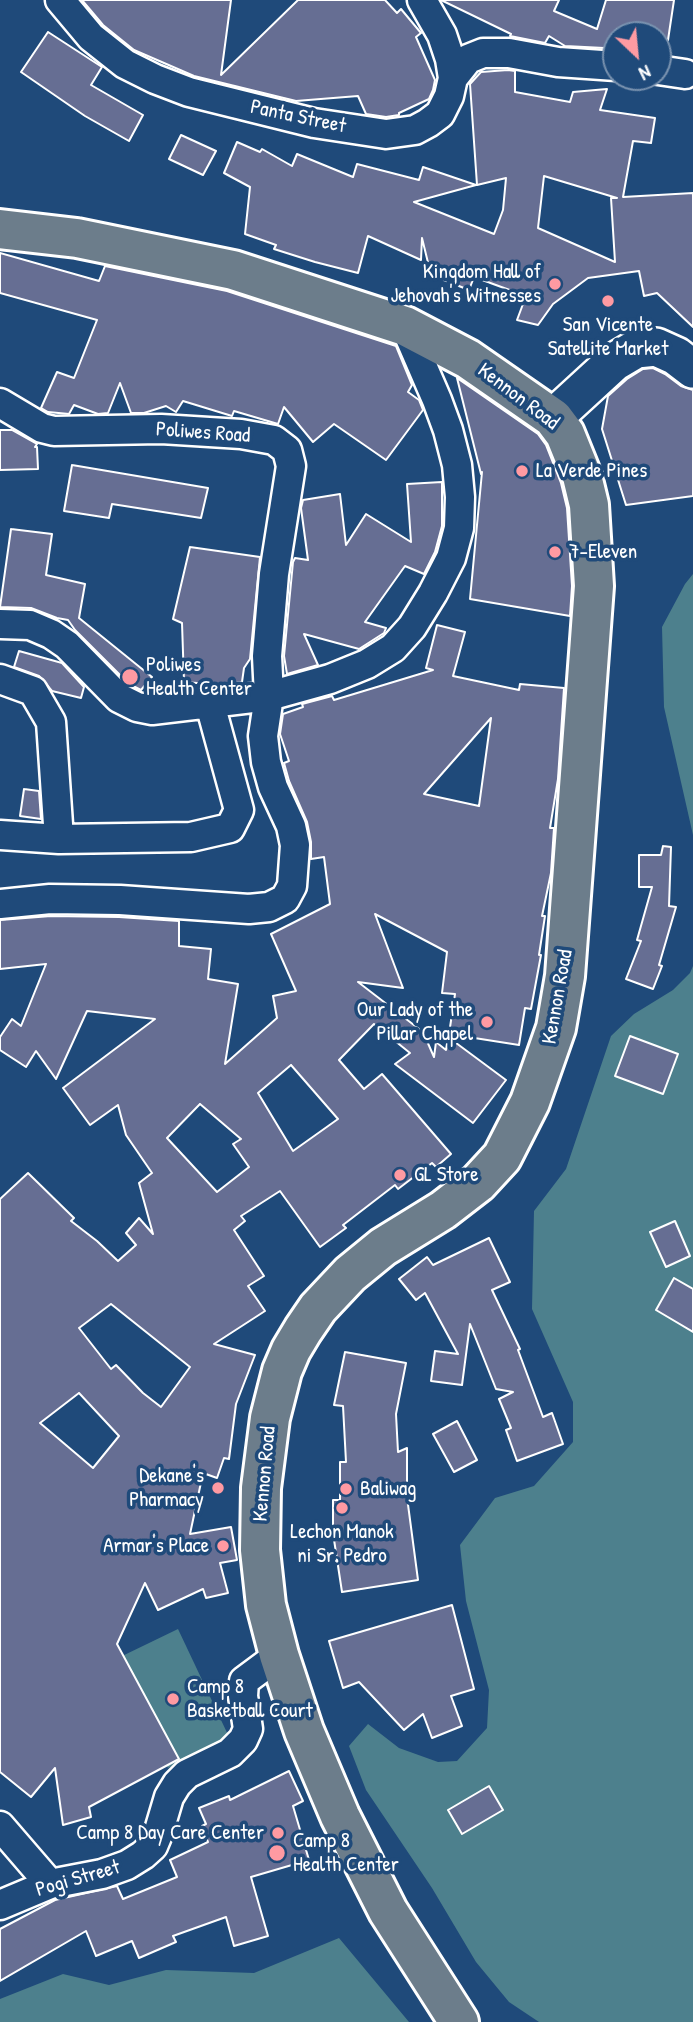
<!DOCTYPE html>
<style>
body{margin:0}
#map{position:relative;width:693px;height:2022px;overflow:hidden;background:#1f4a7a;font-family:"Patrick Hand",sans-serif}
canvas{display:block}
.north{position:absolute;left:602px;top:21px;width:70px;height:70px;box-sizing:border-box;background:#1f4a7a;border:2px solid #7992af;border-radius:50%;rotate:154deg;font-size:19px;font-weight:700;line-height:28px;text-align:center;color:#fff}
.north::after{content:'';display:block;margin:auto;width:24px;height:32px;background:#ff9aa2;clip-path:polygon(50% 0,100% 100%,50% 72%,0 100%)}
</style>
<div id="map">
<canvas width="693" height="2022"></canvas>
<div class="north">N</div>
</div>
<script>
const g = document.querySelector('canvas').getContext('2d');
g.lineJoin = 'round';
function fillPath(path, color) { g.fillStyle = color; g.fill(path, 'evenodd'); }
const poly = rows => new Path2D(rows.map(r => 'M' + r).join(''));
function stroke(path, color, width, dash) { g.strokeStyle = color; g.lineWidth = width; g.lineCap = dash ? 'butt' : 'round'; g.setLineDash(dash || []); g.stroke(path); }
function label(font, color, halo, rows, align = 'center') {
  g.font = font + ' "Patrick Hand",sans-serif'; g.lineWidth = 7; g.setLineDash([]); g.textBaseline = 'middle'; g.strokeStyle = halo; g.fillStyle = color; for (const [text, x, y, turn = 0] of rows) {
    g.save(); g.translate(x, y); g.rotate((+turn || 0) * Math.PI / 180); g.textAlign = isNaN(turn) ? turn : align; if (halo) g.strokeText(text, 0, 0); g.fillText(text, 0, 0); g.restore();
  }
}
fillPath(poly([
 [693,574,693,835,664,707,662,627,685,584],
 [693,966,693,2022,539,2022,509,2002,476,1962,432,1888,366,1790,349,1746,368,1724,399,1748,438,1762,457,1761,487,1728,489,1690,466,1601,460,1545,495,1498,534,1486,573,1442,573,1402,532,1309,534,1211,566,1169,611,1036,634,1014,673,990,690,973],
 [178,1629,230,1739,168,1768,116,1659],
 [339,1938,409,2022,0,2022,0,1999,63,1974,109,1985,166,1970,254,1973]
]), '#4d808d');
const building = poly([
 [82,0,231,0,221,75,298,0,385,0,397,13,401,9,421,33,416,37,435,80,433,90,429,99,399,113,399,115,386,117,366,114,358,96,296,101,194,76,134,50,103,25,82,0],
 [441,0,559,0,554,11,597,29,606,0,674,0,668,40,658,38,658,35,644,35,617,29,604,48,565,46,549,36,545,43,510,36,511,34,441,0],
 [48,32,102,67,91,85,143,115,129,141,85,116,21,72,48,32],
 [508,70,515,71,515,92,570,102,573,92,607,89,600,110,655,118,651,143,633,141,623,197,693,193,693,327,657,293,644,296,639,271,588,278,553,304,538,325,517,320,526,296,474,277,469,290,431,275,422,238,421,260,368,236,358,273,315,262,274,249,276,245,245,234,250,187,224,173,237,142,260,152,262,149,292,166,297,154,353,177,357,164,419,180,423,167,476,185,414,202,494,234,503,210,506,178,477,185,470,84,481,72,508,70],
 [544,176,617,198,611,198,615,262,538,228,544,176],
 [181,135,216,151,203,175,169,159,181,135],
 [0,253,99,281,105,266,227,291,396,346,412,385,408,392,419,400,423,410,386,460,334,424,313,442,284,407,278,424,234,411,232,416,183,401,176,412,166,406,144,413,131,413,120,383,108,413,98,414,74,405,69,414,48,412,41,408,57,372,74,378,97,320,0,293,0,253],
 [653,368,665,374,681,386,693,390,693,496,626,505,602,429,608,396,627,379,643,369,653,368],
 [457,378,538,434,546,445,561,483,567,508,572,586,570,616,470,599,482,472,481,474,457,378],
 [0,430,12,430,37,444,35,447,37,447,38,469,0,470,0,430],
 [72,465,208,488,201,518,112,504,109,518,64,511,72,465],
 [442,482,442,526,435,552,424,574,405,566,365,622,386,628,384,633,359,649,304,634,318,665,287,674,284,656,293,562,295,558,308,560,301,508,303,500,340,494,346,545,366,514,411,542,407,484,442,482],
 [11,529,52,534,46,575,85,584,79,618,152,677,141,690,129,684,75,630,68,620,57,618,31,608,0,607,11,529],
 [190,547,260,557,250,659,244,668,242,682,223,685,184,682,182,623,173,619,190,547],
 [437,625,465,632,453,676,519,690,520,684,564,688,558,779,550,828,554,828,551,873,542,916,545,916,539,955,541,955,531,1009,525,1008,519,1045,449,1034,455,994,442,993,447,952,375,914,403,988,358,982,423,1032,434,1057,436,1042,446,1050,448,1037,506,1080,473,1123,395,1064,410,1053,374,1024,339,1060,364,1089,382,1074,451,1154,436,1167,432,1163,398,1189,395,1185,343,1225,346,1228,320,1247,280,1191,241,1216,245,1221,234,1230,264,1276,248,1286,265,1311,214,1344,255,1355,236,1404,229,1459,224,1458,217,1478,203,1473,190,1534,231,1527,237,1560,220,1563,228,1593,206,1598,203,1589,158,1610,145,1583,117,1644,179,1759,89,1807,91,1817,63,1825,55,1768,31,1797,0,1772,0,1199,28,1173,74,1218,71,1221,97,1241,118,1261,136,1245,126,1233,139,1218,153,1234,139,1183,152,1173,126,1135,118,1105,90,1125,63,1088,155,1019,87,1011,56,1079,36,1051,26,1067,0,1050,0,1037,12,1019,21,1026,46,964,0,969,0,920,51,916,119,917,179,921,179,946,211,949,208,979,238,984,225,1064,277,1018,273,996,296,991,271,934,330,904,324,857,311,859,311,842,307,822,289,781,284,763,289,761,280,734,283,714,303,707,302,704,332,696,334,700,433,670,426,668,437,625],
 [491,718,479,806,424,794,491,718],
 [291,1065,338,1119,293,1151,258,1093,291,1065],
 [200,1104,241,1139,233,1144,249,1167,217,1192,167,1138,200,1104],
 [111,1304,190,1367,161,1407,143,1393,116,1365,111,1369,79,1328,111,1304],
 [79,1393,119,1436,93,1468,40,1423,79,1393],
 [19,651,62,663,84,687,81,698,52,691,39,676,14,667,19,651],
 [24,789,39,791,41,819,20,816,24,789],
 [663,846,671,847,669,906,676,907,659,965,662,966,653,989,626,979,641,941,637,940,652,887,639,887,639,855,661,855,663,846],
 [630,1036,678,1054,663,1094,615,1076,630,1036],
 [675,1221,690,1256,666,1267,650,1232,675,1221],
 [489,1238,510,1282,492,1290,520,1349,518,1350,543,1417,552,1413,563,1444,517,1461,506,1430,511,1428,499,1399,513,1392,496,1389,470,1324,462,1385,431,1381,435,1351,458,1354,425,1293,416,1300,399,1279,427,1257,433,1265,489,1238],
 [674,1278,693,1289,693,1332,656,1310,674,1278],
 [345,1352,406,1363,396,1414,398,1452,407,1448,407,1497,418,1580,342,1592,333,1533,333,1500,340,1500,340,1462,346,1462,343,1406,334,1405,345,1352],
 [457,1421,477,1460,454,1472,433,1434,457,1421],
 [452,1605,474,1689,451,1696,462,1726,432,1738,423,1714,404,1730,359,1682,343,1688,329,1641,452,1605],
 [289,1771,303,1801,293,1806,309,1860,251,1877,268,1936,234,1946,226,1917,173,1936,176,1942,139,1958,132,1941,96,1956,86,1931,0,1981,0,1929,55,1900,117,1886,123,1899,177,1877,170,1860,208,1842,202,1826,206,1824,199,1808,229,1796,230,1800,289,1771],
 [489,1786,503,1810,462,1834,448,1810,489,1786]
]);
fillPath(building, '#666e93');
stroke(building, '#fff', 2);
const minor = poly([
 [60,0,91,37,125,64,155,79,189,92,314,123,386,134,415,130,428,123,440,114,449,96,453,78,450,59,442,35,422,0],
 [658,70,685,74],
 [453,78,468,59,483,53,509,53,558,62,616,66],
 [0,403,42,428,54,431,161,429,241,434,274,440,287,450,291,466,274,574,267,656,269,696,263,736,266,762,273,787,291,826,295,845,292,886,285,899,269,907,249,909,120,900,50,899,0,904],
 [0,624,30,625,51,634,67,645,119,698,137,707,152,710,269,696,330,679,367,664,393,648,412,627,433,593,451,558,459,528,460,497,457,465,448,430,437,400,405,326],
 [0,679,33,691,51,722,59,839],
 [0,835,59,839,191,837,230,828,239,810,210,704],
 [0,1826,50,1884],
 [0,1905,50,1884,102,1874,127,1865,143,1855,153,1846,158,1834,169,1797,177,1784,187,1774,230,1753,243,1740,248,1729,243,1696,244,1681,279,1655]
]);
const tertiary = poly([
 [553,418,614,362,636,349,656,347,676,356,693,369]
]);
const trunk = poly([
 [0,229,77,238,233,270,405,326,468,359,553,418,565,434,582,476,589,505,594,586,565,976,556,1028,530,1102,502,1157,478,1183,443,1210,383,1247,350,1274,318,1308,303,1330,291,1350,282,1371,270,1418,261,1488,260,1550,266,1605,279,1655,304,1731,340,1816,388,1911,459,2022]
]);
stroke(minor, '#fff', 33);
stroke(tertiary, '#fff', 42);
stroke(trunk, '#fff', 44);
stroke(minor, '#1f4a7a', 28);
stroke(tertiary, '#1f4a7a', 37);
stroke(trunk, '#6c7d8b', 38);
for (const [x, y, r, color] of [
 [555,284,7,"#ff9aa2"],
 [608,301,7,"#ff9aa2"],
 [522,471,7,"#ff9aa2"],
 [555,552,7,"#ff9aa2"],
 [130,677,9,"#ff9aa2"],
 [487,1022,7,"#ff9aa2"],
 [400,1175,7,"#ff9aa2"],
 [218,1488,7,"#ff9aa2"],
 [346,1489,7,"#ff9aa2"],
 [342,1508,7,"#ff9aa2"],
 [223,1546,7,"#ff9aa2"],
 [173,1699,7,"#ff9aa2"],
 [278,1833,7,"#ff9aa2"],
 [277,1853,9,"#ff9aa2"]
]) { const dot = new Path2D(); dot.arc(x, y, r, 0, 2 * Math.PI); g.fillStyle = color; g.fill(dot); stroke(dot, '#1f4a7a', 2.5); }
label('21px', '#fff', '#1f4a7a', [
 ["Panta Street",298,117,12],
 ["Kennon Road",518,397,37],
 ["Poliwes Road",203,433,4],
 ["Kennon Road",558,997,-80],
 ["Kennon Road",265,1474,-85],
 ["Pogi Street",78,1879,-16]
]);
label('21px', '#fff', '#1f4a7a', [
 ["Kingdom Hall of",541,272,"right"],
 ["Jehovah's Witnesses",541,296,"right"],
 ["San Vicente",608,325,"center"],
 ["Satellite Market",608,349,"center"],
 ["La Verde Pines",536,471],
 ["7-Eleven",569,552],
 ["Poliwes",146,665],
 ["Health Center",146,689],
 ["Our Lady of the",473,1010,"right"],
 ["Pillar Chapel",473,1034,"right"],
 ["GL Store",414,1175],
 ["Dekane's",204,1476,"right"],
 ["Pharmacy",204,1500,"right"],
 ["Baliwag",360,1489],
 ["Lechon Manok",342,1532,"center"],
 ["ni Sr. Pedro",342,1556,"center"],
 ["Armar's Place",209,1546,"right"],
 ["Camp 8",187,1687],
 ["Basketball Court",187,1711],
 ["Camp 8 Day Care Center",264,1833,"right"],
 ["Camp 8",293,1841],
 ["Health Center",293,1865]
], 'left');
</script>
